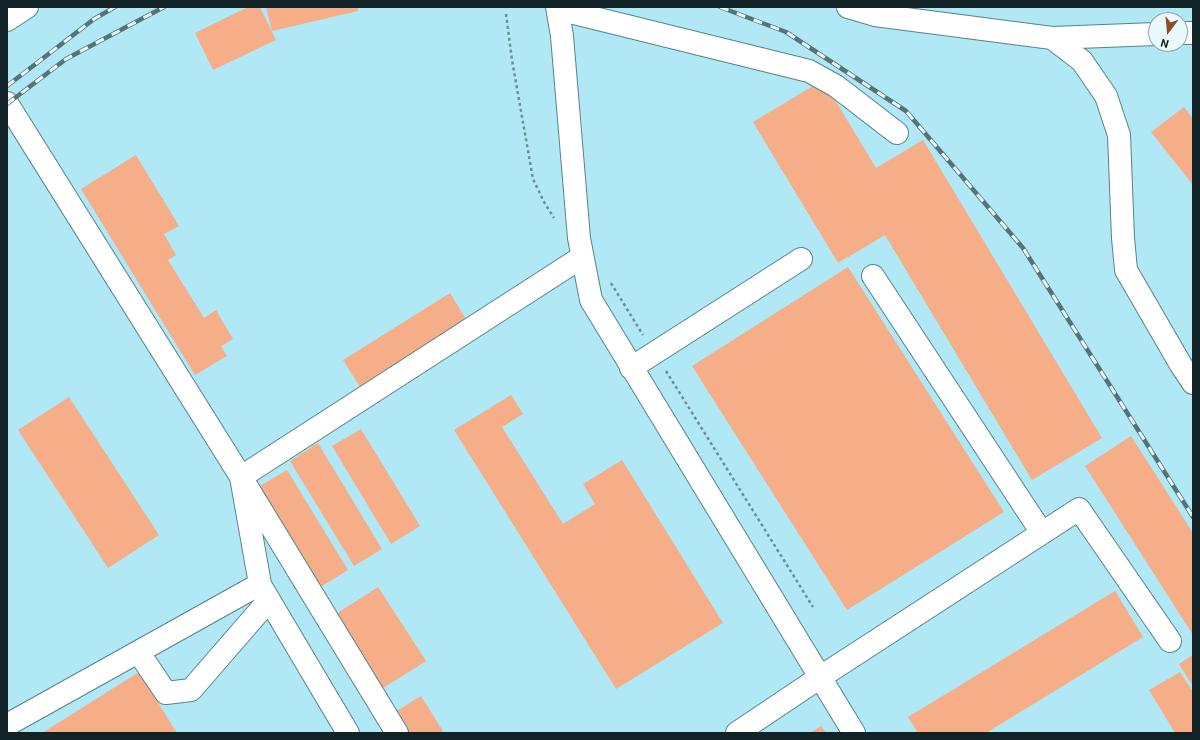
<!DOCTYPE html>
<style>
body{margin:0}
#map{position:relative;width:1200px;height:740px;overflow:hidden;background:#c5f2fe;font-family:Roboto,sans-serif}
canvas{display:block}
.frame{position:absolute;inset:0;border:8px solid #122327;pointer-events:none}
.north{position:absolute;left:1148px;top:12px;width:40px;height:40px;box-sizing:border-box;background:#e9faff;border:1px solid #93a4a9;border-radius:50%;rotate:196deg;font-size:11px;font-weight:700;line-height:16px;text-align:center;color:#122327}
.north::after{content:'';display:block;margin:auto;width:14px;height:18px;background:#924d23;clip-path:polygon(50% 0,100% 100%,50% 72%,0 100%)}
</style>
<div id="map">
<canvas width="1200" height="740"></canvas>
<div class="frame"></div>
<div class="north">N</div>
</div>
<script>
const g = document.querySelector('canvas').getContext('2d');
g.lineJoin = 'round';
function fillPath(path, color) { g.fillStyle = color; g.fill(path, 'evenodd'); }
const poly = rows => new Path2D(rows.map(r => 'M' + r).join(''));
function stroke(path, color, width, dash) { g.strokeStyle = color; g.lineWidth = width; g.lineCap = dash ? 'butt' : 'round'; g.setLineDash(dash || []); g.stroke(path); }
fillPath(poly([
 [7,7,1193,7,1193,733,7,733],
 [1156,20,1180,20,1180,44,1156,44]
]), '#b1e8f6');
fillPath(poly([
 [248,7,260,7,276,40,213,70,195,33],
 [266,7,358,7,358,11,272,31],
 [823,80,876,168,923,140,1102,438,1032,480,885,235,838,263,753,122],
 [1184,107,1193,119,1193,185,1151,132],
 [136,155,179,226,164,234,176,255,168,260,204,318,216,310,233,339,221,346,227,356,195,375,81,189],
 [848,267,1004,512,847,610,692,366],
 [450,293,469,324,362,390,343,360],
 [511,395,523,414,502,427,563,524,595,504,583,484,622,460,723,623,616,689,454,430],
 [69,397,159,535,108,568,18,430],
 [361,429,420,526,391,544,332,446],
 [1131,436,1193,533,1193,635,1085,466],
 [318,443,382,549,354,566,290,461],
 [287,470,348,570,319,588,258,487],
 [378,587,426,661,383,688,336,614],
 [1115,591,1143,637,986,733,918,733,908,717],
 [1193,655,1193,686,1179,664],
 [139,672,177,733,42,733],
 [1180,672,1193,692,1193,733,1175,733,1149,690],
 [421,696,443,731,439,733,409,733,395,712],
 [821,726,826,733,810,733]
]), '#f5ae88');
const minor = poly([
 [557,7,562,36,579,238,591,300,854,733],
 [848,7,875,15,1052,38,1156,34],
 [558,9,809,71,836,86,897,133],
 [7,20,27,7],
 [1180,33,1193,33],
 [1052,38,1082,61,1106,96,1119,135,1123,238,1126,270,1181,365,1193,383],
 [7,103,241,477,397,733],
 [873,276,1042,533],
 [631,368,801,259],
 [262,588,348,733],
 [139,653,166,693,191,690,269,600],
 [7,725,260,584,241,477,582,257],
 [737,733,819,678,1079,509,1170,641]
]);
stroke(minor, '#57828c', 24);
stroke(poly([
 [506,14,512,60,533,179,544,202,554,218],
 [611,283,643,335],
 [666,371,813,607]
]), '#6f8e96', 2.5, [3, 3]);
stroke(minor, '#fff', 22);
const rail = poly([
 [720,7,786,32,906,111,1023,248,1193,517],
 [7,86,94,19,115,7],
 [7,104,66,59,164,7]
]);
stroke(rail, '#57737a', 4.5);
stroke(rail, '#e9faff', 3, [9]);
</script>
